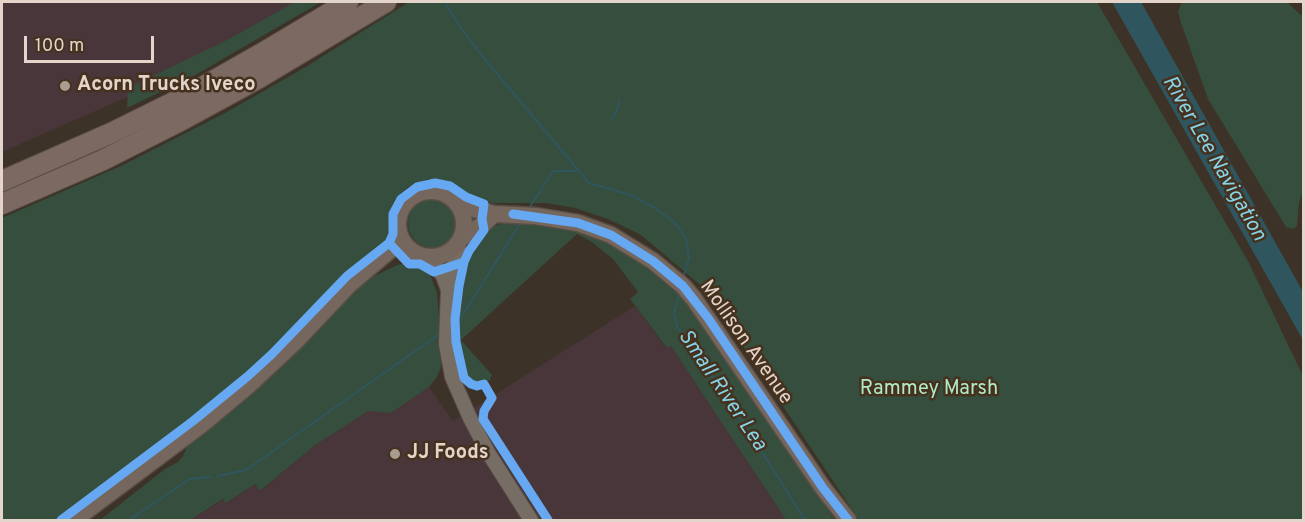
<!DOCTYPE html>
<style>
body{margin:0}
#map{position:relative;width:1305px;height:522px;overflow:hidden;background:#3d3227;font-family:Overpass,sans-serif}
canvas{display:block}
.frame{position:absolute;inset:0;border:3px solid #e3d5ca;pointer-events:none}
.scale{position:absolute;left:24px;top:36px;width:130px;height:27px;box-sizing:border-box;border:3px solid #e3d5ca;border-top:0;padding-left:8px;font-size:18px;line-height:21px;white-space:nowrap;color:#e3d5ca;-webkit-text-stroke:4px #46311e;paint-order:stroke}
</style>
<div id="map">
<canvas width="1305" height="522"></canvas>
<div class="frame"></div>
<div class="scale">100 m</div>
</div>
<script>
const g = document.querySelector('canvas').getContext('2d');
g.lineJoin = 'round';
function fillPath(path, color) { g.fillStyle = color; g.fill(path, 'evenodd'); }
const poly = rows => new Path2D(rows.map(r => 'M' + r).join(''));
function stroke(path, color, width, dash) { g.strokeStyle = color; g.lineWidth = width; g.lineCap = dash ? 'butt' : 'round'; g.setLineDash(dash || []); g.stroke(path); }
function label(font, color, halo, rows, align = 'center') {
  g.font = font + ' Overpass,sans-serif'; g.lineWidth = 5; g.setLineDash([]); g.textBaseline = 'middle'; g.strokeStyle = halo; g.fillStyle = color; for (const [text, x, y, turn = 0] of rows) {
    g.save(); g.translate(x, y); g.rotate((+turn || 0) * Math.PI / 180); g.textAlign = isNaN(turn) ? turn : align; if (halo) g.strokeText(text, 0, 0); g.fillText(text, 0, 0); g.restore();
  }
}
fillPath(poly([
 [2,2,302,2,216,58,2,152],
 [635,306,666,348,671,346,786,520,190,520,224,499,227,503,255,484,261,491,314,446,368,411,391,413,429,387,453,421]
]), '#49363a');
fillPath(poly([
 [295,2,321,2,197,74,127,108,128,88,227,40],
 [409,2,1097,2,1249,263,1303,376,1303,520,859,520,704,288,641,235,608,219,575,208,547,203,492,203,478,199,440,180,428,179,408,187,400,194,393,207,390,221,391,236,388,242,340,281,269,354,208,407,58,520,2,520,2,218,123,165,225,113,304,68],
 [1182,2,1287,2,1303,17,1303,191,1299,202,1297,226,1293,229,1286,227,1208,99,1181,23,1178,11],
 '408 223a25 25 0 1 1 50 0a25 25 0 1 1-50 0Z',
 [510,220,587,231,650,264,693,306,835,520,786,520,671,346,667,348,630,299,638,292,614,260,592,242,577,234,461,340,492,375,490,380,481,383,474,382,468,378,464,372,457,331,458,306,462,270,476,239,486,230],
 [410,262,419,264,430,275,437,292,442,351,441,367,437,377,429,387,391,413,368,411,314,446,260,491,255,484,226,503,223,499,190,520,100,520,165,469,178,462,183,456,189,442,346,297,368,279,397,265]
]), '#364e3d');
fillPath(poly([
 [1112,2,1141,2,1303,292,1303,340]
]), '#2f565f');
stroke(poly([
 [445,2,458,24,483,57,589,183,631,195,655,208,675,223,686,239,689,258,683,278],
 [612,119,617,111,619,101],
 [528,210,553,171,577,171],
 [680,292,674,313,677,327,735,409,805,520],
 [451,327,459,321,521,222],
 [218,476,246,470,441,333],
 [129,520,190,479,210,477]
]), '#2f565f', 2);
const minor = poly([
 [459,244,448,290,446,344,452,377,470,418,489,454,531,520],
 [430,258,443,276,448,290]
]);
const major = poly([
 '398 224a33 33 0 1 1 66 0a33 33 0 1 1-66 0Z',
 [459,205,494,214,536,216,578,223,611,235,653,261,683,286,694,299,823,488,848,520],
 [463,237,482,225,494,214],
 [74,520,201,425,249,385,295,342,349,285,389,251,401,239]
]);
const highway = poly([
 [2,181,111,133,190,94,264,52,348,2],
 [2,204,103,160,182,120,259,78,386,2]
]);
stroke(minor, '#594e45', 16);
stroke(major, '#594e45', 19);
stroke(highway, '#594e45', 22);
stroke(minor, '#766d64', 14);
stroke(major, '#76675e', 16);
stroke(highway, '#7c6961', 20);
stroke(poly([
 [513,214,578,223,611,235,653,261,683,286,708,318,823,488,848,520],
 [389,243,409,264,420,264,434,272,464,262],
 [61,520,193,421,248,376,272,354,347,276,389,243,393,234,393,214,401,199,417,187,435,183,450,186,466,197,484,204,482,219,484,230,469,251,464,262,459,286,455,319,456,342,464,378,471,384,477,386,484,384,492,398,484,411,483,419,548,520]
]), '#66a8f1', 9);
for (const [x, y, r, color] of [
 [65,86,6,"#a99c91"],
 [395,454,6,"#a99c91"]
]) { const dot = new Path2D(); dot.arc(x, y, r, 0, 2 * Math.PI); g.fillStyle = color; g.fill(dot); stroke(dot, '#46311e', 2); }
label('bold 20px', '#e3d5ca', '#46311e', [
 ["Acorn Trucks Iveco",77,86],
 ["JJ Foods",407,454]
], 'left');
label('20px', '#e3d5ca', '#46311e', [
 ["Mollison Avenue",745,343,55]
]);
label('20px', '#adeac5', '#46311e', [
 ["Rammey Marsh",929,390]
]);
label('italic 21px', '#86d3e7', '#46311e', [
 ["River Lee Navigation",1213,159,60],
 ["Small River Lea",721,391,56]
]);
</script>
